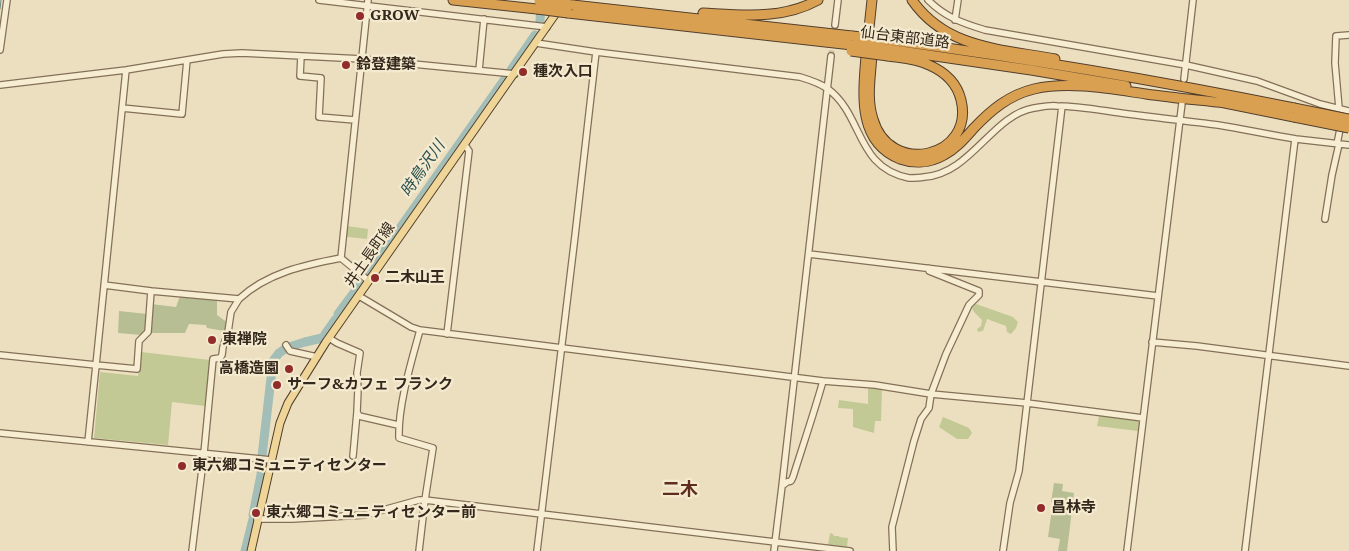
<!DOCTYPE html>
<meta charset="utf-8">
<style>
body{margin:0}
canvas{display:block;background:#ecdfbf}
</style>
<canvas width="1349" height="551"></canvas>
<script>
const ctx = document.querySelector('canvas').getContext('2d');
ctx.lineJoin = 'round';
function fillPath(path, color) { ctx.fillStyle = color; ctx.fill(path, 'evenodd'); }
function trace(path, color, width, dash) { ctx.strokeStyle = color; ctx.lineWidth = width; ctx.lineCap = dash ? 'butt' : 'round'; ctx.setLineDash(dash || []); ctx.stroke(path); }
function write(font, color, halo, rows, align = 'center') {
  ctx.font = font + ' "Noto Serif","Noto Sans JP",serif'; ctx.lineWidth = 4.5; ctx.setLineDash([]); ctx.textBaseline = 'middle'; ctx.strokeStyle = halo; ctx.fillStyle = color; for (const [text, x, y, turn = 0] of rows) {
    ctx.save(); ctx.translate(x, y); ctx.rotate((+turn || 0) * Math.PI / 180); ctx.textAlign = isNaN(turn) ? turn : align; if (halo) ctx.strokeText(text, 0, 0); ctx.fillText(text, 0, 0); ctx.restore();
  }
}
const green = new Path2D(`
 M347 226 368 229 367 239 348 237 346 235Z
 M976 304 1013 317 1018 322 1016 328 1011 334 1007 332 1006 326 987 319 983 331 978 332 977 329 981 326 982 320 974 312 972 308 973 305Z
 M141 352 210 360 205 406 172 402 168 445 94 438 100 372 138 376Z
 M868 387 882 388 881 421H875L874 433 853 427V409L838 408 839 400 868 404Z
 M1099 416 1138 420 1139 422 1138 431 1097 426Z
 M943 417 969 428 972 433 968 439H957L939 427Z
 M830 533 833 534 834 536H839V537L848 538 847 547 828 545Z`);
const cemetery = new Path2D(`
 M180 296 217 299V315L228 323 224 331 207 328 206 325 189 324 185 333H150L151 304 176 307Z
 M119 311 147 314 146 330 141 335 118 333Z
 M1054 483 1063 484 1062 491 1074 493 1067 551H1058L1060 539 1048 537 1053 502H1051Z`);
const stream = new Path2D(`
 M0 9 1 0`);
const river = new Path2D(`
 M540 21 541 3
 M511 70 535 35
 M367 275 504 80
 M338 314 362 282
 M325 334 335 320
 M289 347 305 342 322 338
 M253 515 261 475 262 456 273 361 279 353 285 349
 M245 551 253 519`);
const minorTunnel = new Path2D(`
 M831 56 835 25`);
const minor = new Path2D(`
 M319 0 547 27
 M368 0 341 258 369 281
 M928 0C945 17 962 23 985 30L1186 65 1257 81 1320 104 1349 111
 M955 20 958 0
 M835 25 838 0
 M536 43 596 52 800 77C810 80 820 83 828 89 864 116 855 167 909 178 914 178 919 178 924 177 971 174 992 115 1034 108 1041 107 1049 105 1057 106 1080 106 1104 111 1128 114 1158 118 1188 121 1218 125 1244 129 1270 135 1296 139 1314 141 1331 143 1349 145
 M0 50 7 0
 M301 56 300 76 321 78 319 117 355 120
 M479 70 484 19
 M1184 79 1193 0
 M0 85 126 70 223 54 242 53 362 59 515 74
 M122 108 182 114 187 60
 M1339 108 1335 63 1336 36 1349 35
 M1337 144 1341 124
 M1325 219 1332 175 1339 144
 M809 254 1158 296
 M104 285 151 291 148 332 139 341 137 369 96 365 126 70
 M151 291 239 299 231 312 228 332 223 347 222 355 220 358 213 359 204 453 192 551
 M359 296 411 327 420 330 823 381 875 385 931 394 1027 403 1143 418
 M239 299C267 273 304 265 341 258
 M447 334 469 151 465 145
 M329 338 337 343 360 353 357 373 358 389 357 412 359 416 398 425
 M1152 342 1197 346 1349 366
 M286 345 290 351 317 357
 M0 355 96 365 88 442
 M0 433 271 460
 M353 456 357 412
 M782 486 831 56
 M257 519H292L365 515 419 500H425L850 551
 M419 551 425 500 433 448 399 438C398 405 411 363 420 330
 M537 551 575 236 596 52
 M774 551 782 486 787 482 791 481 793 477C803 445 814 413 823 381
 M893 551 892 527 914 441 921 419 929 408 931 394 946 354 969 305 979 295V291L929 271 928 268
 M1003 551 1010 503 1019 471 1062 106
 M1127 551 1182 103
 M1245 551 1295 139`);
const major = new Path2D(`
 M251 551 280 423 288 403 326 342 559 9`);
const highway = new Path2D(`
 M453 0 537 9
 M872 0C870 19 868 38 866 56 863 94 857 142 900 159 914 164 930 163 944 155 956 149 965 138 974 128 991 110 1009 95 1034 89 1069 81 1111 89 1146 94 1173 98 1199 100 1225 103
 M912 0C946 49 1002 49 1055 59
 M573 5 852 36
 M568 13 852 45
 M703 13C742 15 782 20 818 0
 M889 40C1025 58 1160 81 1294 108
 M887 49 1031 70 1126 86
 M872 54C871 75 866 98 873 119 890 178 975 157 961 100 957 83 945 72 929 65 917 59 901 58 888 56
 M1220 102 1294 117`);
const highwayBridge = new Path2D(`
 M539 1 573 5
 M537 9 568 13
 M852 36 889 40
 M852 45 887 49
 M851 51 888 56
 M1294 108 1349 119
 M1294 117 1349 128`);
const markers = [
 [360,16,5,"#912c2a"],
 [346,65,5,"#912c2a"],
 [523,72,5,"#912c2a"],
 [375,278,5,"#912c2a"],
 [212,340,5,"#912c2a"],
 [289,369,5,"#912c2a"],
 [277,385,5,"#912c2a"],
 [182,466,5,"#912c2a"],
 [1041,508,5,"#912c2a"],
 [256,513,5,"#912c2a"]
];
const poiNames = [
 ["GROW",370,16],
 ["鈴登建築",356,65],
 ["種次入口",533,72],
 ["二木山王",385,278],
 ["東禅院",222,340],
 ["高橋造園",279,369,"right"],
 ["サーフ&カフェ フランク",287,385],
 ["東六郷コミュニティセンター",192,466],
 ["昌林寺",1051,508],
 ["東六郷コミュニティセンター前",266,513]
];
const streetNames = [
 ["仙台東部道路",905,38,7],
 ["井土長町線",370,255,-55]
];
const waterNames = [
 ["時鳥沢川",423,169,-55]
];
const quarterNames = [
 ["二木",680,490]
];
fillPath(green, '#c2c994');
fillPath(cemetery, '#b8be93');
trace(stream, '#6a8b84', 1);
trace(river, '#a2beb6', 9);
trace(minorTunnel, '#c7ba9e', 5.5, [5.5, 3]);
trace(minor, '#847058', 8);
trace(major, '#523f2d', 9);
trace(highway, '#523f2d', 11);
trace(minor, '#f7edd2', 5.5);
trace(major, '#efd597', 7);
trace(highway, '#daa051', 9);
trace(highwayBridge, '#523f2d', 11, []);
trace(highwayBridge, '#daa051', 9);
for (const [x, y, r, color] of markers) { const dot = new Path2D(); dot.arc(x, y, r, 0, 2 * Math.PI); ctx.fillStyle = color; ctx.fill(dot); trace(dot, '#f4eacf', 2); }
write('bold 15px', '#34281c', '#f4eacf', poiNames, 'left');
write('15px', '#34281c', '#f4eacf', streetNames);
write('italic 16px', '#2c5352', '#f4eacf', waterNames);
write('bold 18px', '#5f2c1d', '#f4eacf', quarterNames);
</script>
